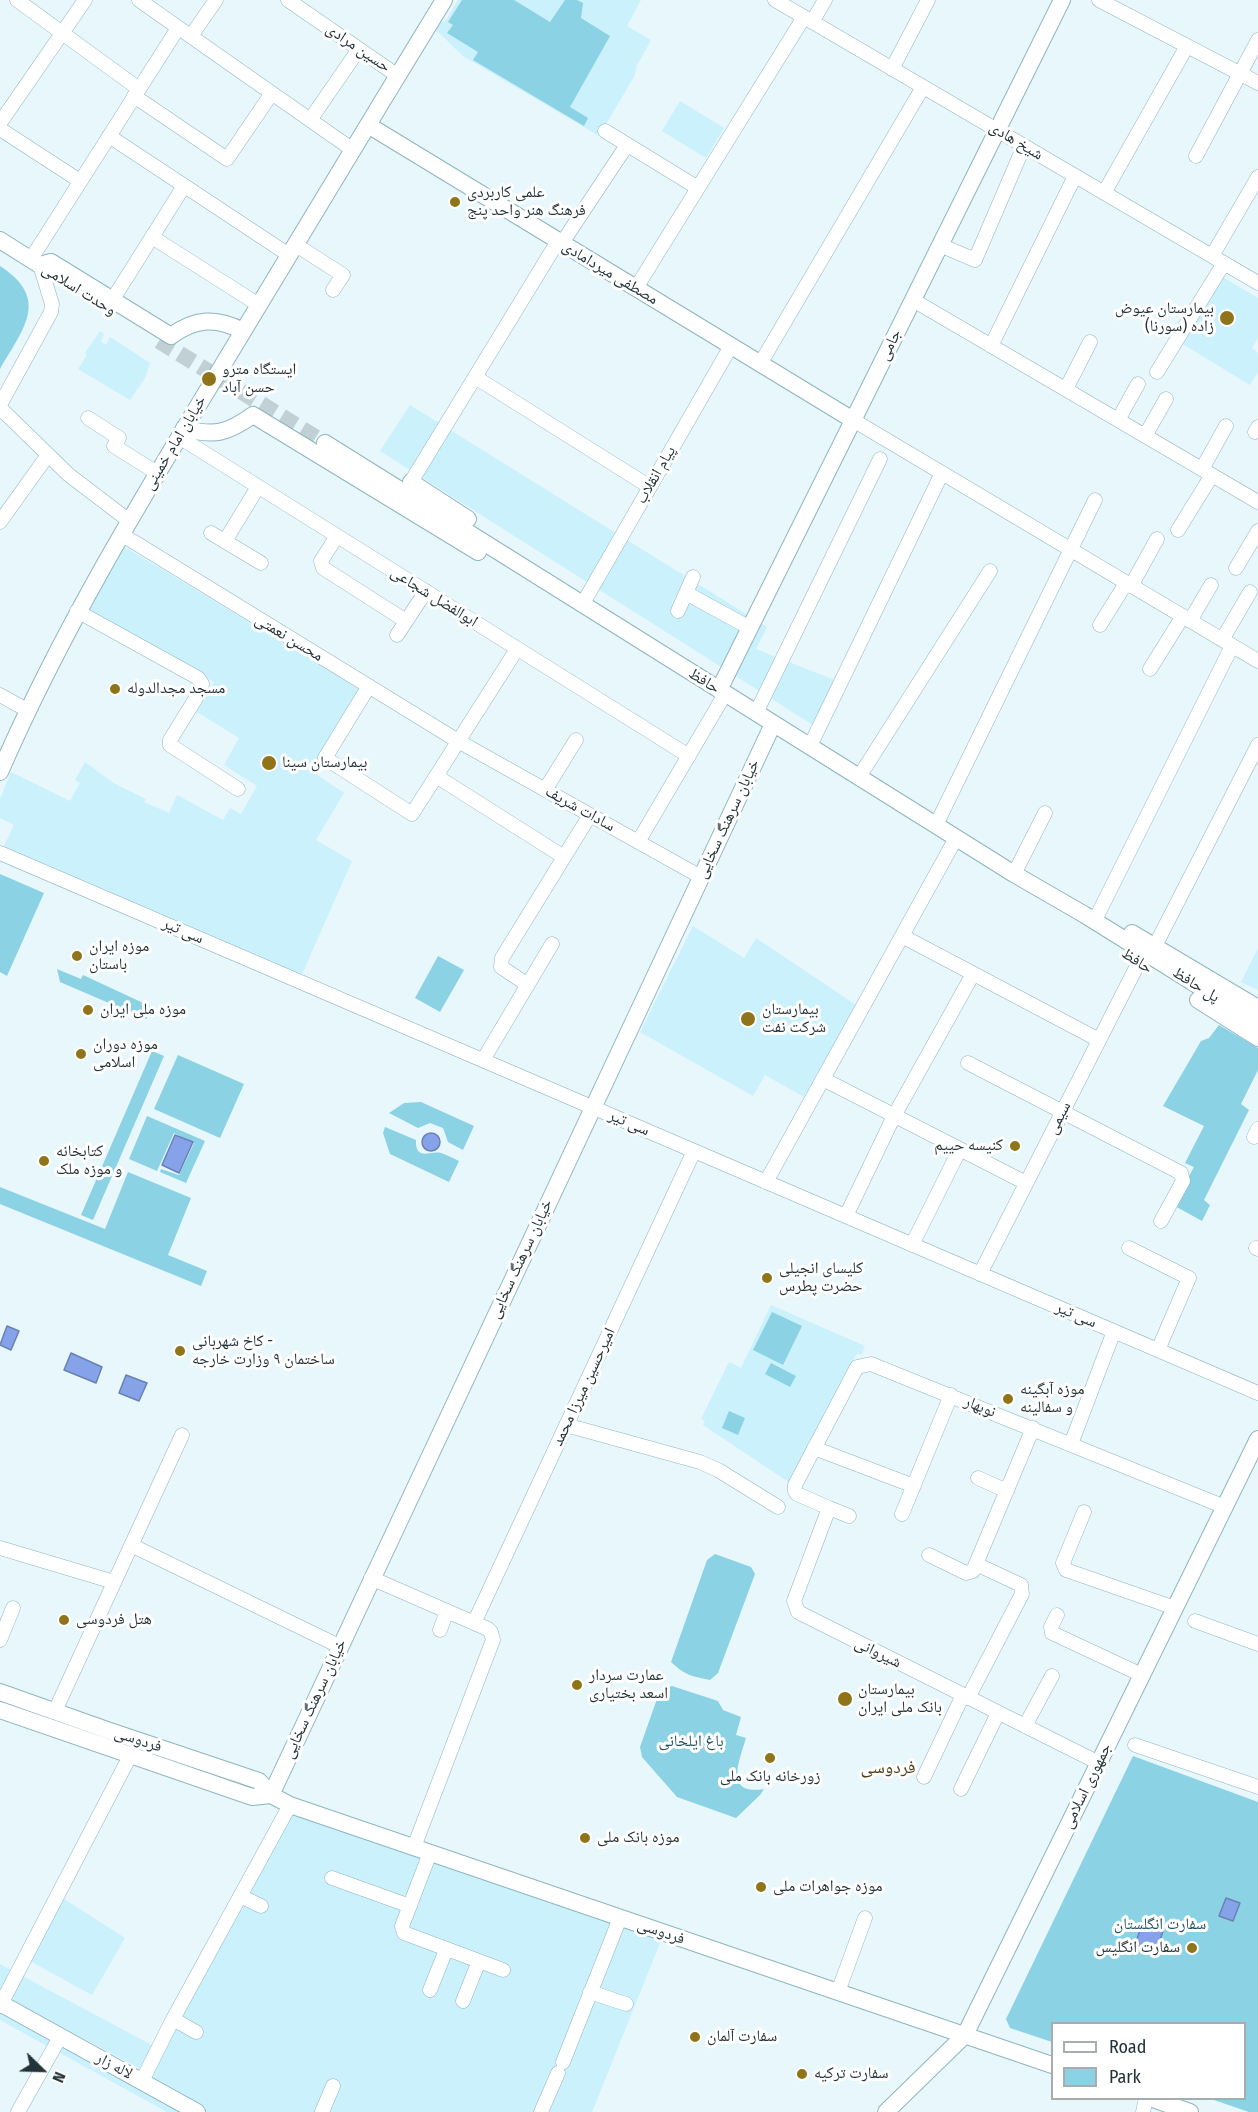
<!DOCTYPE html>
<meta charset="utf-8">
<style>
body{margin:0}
#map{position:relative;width:1258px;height:2112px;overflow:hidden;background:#e7f7fb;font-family:"Fira Sans Condensed",sans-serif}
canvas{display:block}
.legend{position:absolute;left:1051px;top:2022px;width:195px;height:78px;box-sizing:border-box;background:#fff;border:2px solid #a7adaf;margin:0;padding:8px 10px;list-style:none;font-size:18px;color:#243338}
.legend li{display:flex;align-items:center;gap:12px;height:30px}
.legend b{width:30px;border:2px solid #a7adaf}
.north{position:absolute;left:12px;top:2040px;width:60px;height:60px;-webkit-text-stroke:4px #fff;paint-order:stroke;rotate:113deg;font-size:16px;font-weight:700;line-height:24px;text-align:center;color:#243338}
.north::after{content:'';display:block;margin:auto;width:21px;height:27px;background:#243338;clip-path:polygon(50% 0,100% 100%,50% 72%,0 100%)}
</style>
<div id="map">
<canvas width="1258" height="2112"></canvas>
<ul class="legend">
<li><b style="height:8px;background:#fff"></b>Road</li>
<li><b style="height:16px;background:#8bd2e5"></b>Park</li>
</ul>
<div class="north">N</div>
</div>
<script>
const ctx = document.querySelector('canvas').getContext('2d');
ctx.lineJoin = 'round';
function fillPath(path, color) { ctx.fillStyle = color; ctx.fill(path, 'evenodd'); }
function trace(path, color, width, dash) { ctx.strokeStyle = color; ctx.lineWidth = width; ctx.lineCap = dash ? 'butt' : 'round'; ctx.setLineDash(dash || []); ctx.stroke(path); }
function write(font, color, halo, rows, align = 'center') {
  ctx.font = font + ' "Fira Sans Condensed","Noto Naskh Arabic",sans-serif'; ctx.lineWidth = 6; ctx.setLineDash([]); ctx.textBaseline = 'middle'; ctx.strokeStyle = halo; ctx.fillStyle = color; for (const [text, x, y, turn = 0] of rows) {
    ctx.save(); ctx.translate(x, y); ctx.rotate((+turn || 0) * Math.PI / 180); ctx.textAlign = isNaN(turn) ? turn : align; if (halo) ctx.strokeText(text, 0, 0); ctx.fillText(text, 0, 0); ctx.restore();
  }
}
const built = new Path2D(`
 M458 0H641L627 26 651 40 636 67 635 75 599 136 463 56 435 29 441 20 445 22Z
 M680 101 724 128 706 158 662 131Z
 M1221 276 1258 298V338L1252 348 1258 353V372L1250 385 1181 343Z
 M100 331 104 334 101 342 106 345 110 337 150 363 145 378 130 400 78 369 87 355 85 353Z
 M410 405 767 627 756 649 837 681 813 725 380 451Z
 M120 544 361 690 310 770 344 793 316 840 352 861 299 981 3 848 14 825 0 818V799L11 772 70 801 80 783 75 780 85 762 115 784 146 799 144 802 169 813 177 795 223 820 230 808 241 814 257 786 224 765 239 738 197 712 214 682 85 608Z
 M693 926 744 958 756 938 856 1005 804 1097 765 1075 753 1096 640 1032Z
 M1258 948V990L1241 982Z
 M771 1305 865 1346 861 1355 857 1353 790 1483 703 1425 705 1421 701 1419 729 1362 741 1368Z
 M290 1805 664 1933 592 2112H200L142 2081 146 2072 0 1994V1964L159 2049Z
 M61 1897 125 1938 92 1995 28 1960Z
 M0 2009 189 2112H167L0 2020Z`);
const green = new Path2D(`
 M462 0H514L550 22 565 0H577L583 3 581 18 610 36 570 107 588 118 584 126 473 60 478 52 447 33 453 25 448 22Z
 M0 266C51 299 23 329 0 369Z
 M0 874 44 893 7 976 0 972Z
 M438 956 464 970 440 1012 415 998Z
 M57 969 81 979 83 975 154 1008 146 1019 60 982Z
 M1219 1025 1258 1048V1070L1241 1104 1249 1110 1204 1200 1210 1205 1202 1221 1173 1205 1194 1167 1185 1163 1204 1126 1163 1106 1201 1041 1209 1038Z
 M152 1051 164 1056 93 1220 81 1215Z
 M178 1055 244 1084 220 1138 154 1109Z
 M421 1102 474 1126 463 1150 448 1142 443 1128 430 1123 418 1128 389 1113 404 1103Z
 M147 1116 205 1141 186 1183 160 1172 161 1169 179 1175 194 1143 174 1133 157 1171 129 1159Z
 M385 1127 416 1140C415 1162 431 1150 441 1153 447 1155 453 1158 459 1161L449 1182 390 1154 383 1133Z
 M128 1172 191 1198 168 1255 207 1271 201 1286 0 1204V1187L105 1229Z
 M772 1312 802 1326 783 1365 753 1350Z
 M771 1363 796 1376 790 1387 765 1374Z
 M729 1411 745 1418 738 1435 722 1428Z
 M715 1554 751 1567 755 1574 718 1673 710 1680C693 1677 683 1674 671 1662L707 1560Z
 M672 1686 718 1701 723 1710 741 1717 736 1735 746 1738C740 1759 723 1796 764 1789L760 1795 736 1818 677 1797 642 1757 640 1747 658 1696 664 1689Z
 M1133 1756 1258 1802V2112H1249L1211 2099 1244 2098V2024H1052V2042L1010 2028 1006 2019Z`);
const water = new Path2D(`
 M422 1142a9 9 0 1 1 18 0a9 9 0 1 1-18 0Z
 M175 1135 193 1142 179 1173 162 1165Z
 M7 1326 19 1331 11 1350 0 1345Z
 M71 1353 102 1367 96 1383 64 1370Z
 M126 1375 147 1383 139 1401 119 1393Z
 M1226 1898 1240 1903 1233 1921 1219 1916Z
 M1142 1924 1163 1931 1156 1952 1135 1945Z`);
const majorTunnel = new Path2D(`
 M159 341 325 443`);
const minor = new Path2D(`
 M17 0 139 89
 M139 0 353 150
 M288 0 398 76
 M775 0 1258 283
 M1099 0 1258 83
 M812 22 825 0
 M193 33 216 0
 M892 69 928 0
 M134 96 227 159 272 93
 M310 120 359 49
 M0 123 85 0
 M0 129 80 181
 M605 131 698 188
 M109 136 289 255
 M1196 156 1258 40
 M1104 193 1187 46
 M152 237 259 305
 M562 243 627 145
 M296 245 343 275 333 290
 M940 245 975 260 1024 146
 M1212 256 1258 177
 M31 259 178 28
 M636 288 804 17
 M113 299 184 186
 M913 300 1258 502
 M991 346 1075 176
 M760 364 923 87
 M1157 372 1224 263
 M475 377 650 487
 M1066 389 1090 342
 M0 405 51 312 52 304 40 265
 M0 408 69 475 128 520
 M88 418 119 438 114 446 157 473
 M853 420 1258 661
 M1118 420 1138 384
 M1255 432 1258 427
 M1145 436 1166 399
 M179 437 689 756
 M1202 469 1226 426
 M411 482 558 241
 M0 522 48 455
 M1178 530 1212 475
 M211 533 261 563
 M121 534 458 741 701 877
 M337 536 321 561 323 568 406 621
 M225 541 258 487
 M1236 568 1258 531
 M1131 586 1157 539
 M686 593 750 628
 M582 605 731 346
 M77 611 198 678 202 684 201 690 170 740V745L238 789
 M678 611 693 577
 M1190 621 1211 585
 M1100 625 1126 583
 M397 635 426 591
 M1222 640 1250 592
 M1150 669 1183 616
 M369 686 325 758 412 814 517 649
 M0 695 27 710
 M756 713 880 459
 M810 746 942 473
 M436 776 564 857
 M859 777 990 571
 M545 790 576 740
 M936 825 1095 500
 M638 842 725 694
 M0 853 1258 1393
 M1014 874 1045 813
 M1098 914 1232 646
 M902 936 1099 1040
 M1155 946 1258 745
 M528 985 501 967 502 958 590 815
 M483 1060 552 944
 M968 1063 1181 1173 1183 1181 1161 1221
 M823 1079 1026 1183
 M1254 1137 1258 1129
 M766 1182 956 838
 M846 1216 894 1116 973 974
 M912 1245 960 1149
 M1129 1248 1189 1278 1158 1350
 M1256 1248 1258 1249
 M980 1274 1139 962
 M566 1425 700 1462 718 1470 778 1507
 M1071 1444 1114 1331
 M814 1448 914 1486
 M978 1478 1007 1491
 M829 1508 849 1516
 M1084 1512 1063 1563 1066 1570 1175 1608
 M902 1514 951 1395
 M131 1545 339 1646
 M0 1548 114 1582
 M929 1555 966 1573 973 1571 1033 1428
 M371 1578 488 1629 491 1632 493 1640 414 1847
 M1057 1615 1051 1627 1052 1633 1142 1675
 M1195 1621 1258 1644
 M474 1623 694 1151
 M440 1630 447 1611
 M0 1640 13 1608
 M968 1698 1022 1594 1021 1585 976 1564
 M55 1711 182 1435
 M1025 1726 1052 1676
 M1135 1745 1258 1787
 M1099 1763 798 1612 794 1601 829 1508 797 1494 795 1491V1485L857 1367 871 1364 1225 1507
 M924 1777 963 1695
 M961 1789 998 1713
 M430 1853 402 1926 404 1933 503 1970
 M332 1878 410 1906
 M240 1896 261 1906
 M430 1990 446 1950
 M590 1992 626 2004
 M838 1992 865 1918
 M463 2001 479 1961
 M0 2006 130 1756
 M173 2019 196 2032
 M563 2062 620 1918
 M142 2081 173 2019 290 1805
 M18 2112 60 2037
 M322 2112 333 2086
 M541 2112 558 2073
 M1143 2112 1146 2098`);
const major = new Path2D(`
 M368 125 853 420
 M0 240 49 271
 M40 265 51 262 171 336C195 318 217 317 243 331
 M184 428C214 437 228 433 253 415L478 552
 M325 443 1014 874 1085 915 1258 1023
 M411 482 468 519
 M719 690 1062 0
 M0 772C63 627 145 493 227 358 299 239 371 119 444 0
 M1132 933 1258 1008
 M1198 1000 1258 1038
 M0 1692 107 1730 259 1781 271 1795 290 1805 1052 2065
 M0 1710 252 1797 271 1795
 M271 1795 773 724
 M0 2003 197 2112
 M1150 2098 1190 2112
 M886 2112 965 2035 1258 1439`);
const markers = [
 [455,202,6,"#8f7419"],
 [1227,318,8,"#8f7419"],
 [209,379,8,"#8f7419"],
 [115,689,6,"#8f7419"],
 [269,763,8,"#8f7419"],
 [77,956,6,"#8f7419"],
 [88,1010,6,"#8f7419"],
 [748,1019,8,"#8f7419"],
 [81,1054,6,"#8f7419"],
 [1015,1146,6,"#8f7419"],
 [44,1161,6,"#8f7419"],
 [767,1278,6,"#8f7419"],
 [180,1351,6,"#8f7419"],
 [1008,1399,6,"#8f7419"],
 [64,1620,6,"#8f7419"],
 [577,1685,6,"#8f7419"],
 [845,1699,8,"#8f7419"],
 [770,1758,6,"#8f7419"],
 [585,1838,6,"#8f7419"],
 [761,1887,6,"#8f7419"],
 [1192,1948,6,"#8f7419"],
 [695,2037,6,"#8f7419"],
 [802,2074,6,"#8f7419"]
];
const streetNames = [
 ["حسین مرادی",358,48,34],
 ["شیخ هادی",1016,141,31],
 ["مصطفی میردامادی",610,273,31],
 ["وحدت اسلامی",79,290,32],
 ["جامی",890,345,-64],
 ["خیابان امام خمینی",175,443,-59],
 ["پیام انقلاب",656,475,-60],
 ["ابوالفضل شجاعی",434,597,32],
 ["محسن نعمتی",289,638,31],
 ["حافظ",704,681,32],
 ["سادات شریف",580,809,29],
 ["خیابان سرهنگ سخایی",728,819,-65],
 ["سی تیر",183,931,23],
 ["حافظ",1137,961,33],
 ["پل حافظ",1196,985,32],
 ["سیمی",1059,1118,-63],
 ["سی تیر",629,1123,23],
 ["خیابان سرهنگ سخایی",521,1259,-65],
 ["سی تیر",1076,1315,23],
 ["امیرحسین میرزا محمد",584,1387,-65],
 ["نوبهار",980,1407,22],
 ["شیروانی",878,1653,26],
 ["خیابان سرهنگ سخایی",315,1699,-65],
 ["فردوسی",138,1740,18],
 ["جمهوری اسلامی",1087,1786,-64],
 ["فردوسی",661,1932,19],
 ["لاله زار",114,2066,28]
];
const poiNames = [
 ["علمی کاربردی",467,193],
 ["فرهنگ هنر واحد پنج",467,211],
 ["بیمارستان عیوض",1214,309,"right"],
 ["زاده (سورنا)",1214,327,"right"],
 ["ایستگاه مترو",222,370],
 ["حسن آباد",222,388],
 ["مسجد مجدالدوله",127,689],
 ["بیمارستان سینا",282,763],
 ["موزه ایران",89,947],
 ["باستان",89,965],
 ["موزه ملی ایران",100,1010],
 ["بیمارستان",762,1010],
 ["شرکت نفت",762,1028],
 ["موزه دوران",93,1045],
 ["اسلامی",93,1063],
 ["کنیسه حییم",1003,1146,"right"],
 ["کتابخانه",56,1152],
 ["و موزه ملک",56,1170],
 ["کلیسای انجیلی",779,1269],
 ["حضرت پطرس",779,1287],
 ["کاخ شهربانی -",192,1342],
 ["ساختمان ۹ وزارت خارجه",192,1360],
 ["موزه آبگینه",1020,1390],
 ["و سفالینه",1020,1408],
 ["هتل فردوسی",76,1620],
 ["عمارت سردار",589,1676],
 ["اسعد بختیاری",589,1694],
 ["بیمارستان",858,1690],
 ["بانک ملی ایران",858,1708],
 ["زورخانه بانک ملی",770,1777,"center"],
 ["موزه بانک ملی",597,1838],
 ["موزه جواهرات ملی",773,1887],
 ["سفارت انگلیس",1180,1948,"right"],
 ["سفارت آلمان",707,2037],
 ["سفارت ترکیه",814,2074]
];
const parkNames = [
 ["باغ ایلخانی",691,1742],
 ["سفارت انگلستان",1160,1925]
];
const neighbourhoodNames = [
 ["فردوسی",888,1768]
];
fillPath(built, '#caf1fc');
fillPath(green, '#8bd2e5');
fillPath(water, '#86a3ea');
trace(water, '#6981b5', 1.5);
trace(majorTunnel, '#c0d0d4', 16, [16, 8]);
trace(minor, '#8eb5c0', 15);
trace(major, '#8eb5c0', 18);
trace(minor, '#fff', 14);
trace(major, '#fff', 16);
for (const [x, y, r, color] of markers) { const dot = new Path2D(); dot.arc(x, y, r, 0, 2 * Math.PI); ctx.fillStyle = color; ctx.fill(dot); trace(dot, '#fff', 2); }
write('16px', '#243338', '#fff', streetNames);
write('16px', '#243338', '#fff', poiNames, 'left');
write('16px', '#23535f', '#fff', parkNames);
write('18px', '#4a3d14', '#fff', neighbourhoodNames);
</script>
